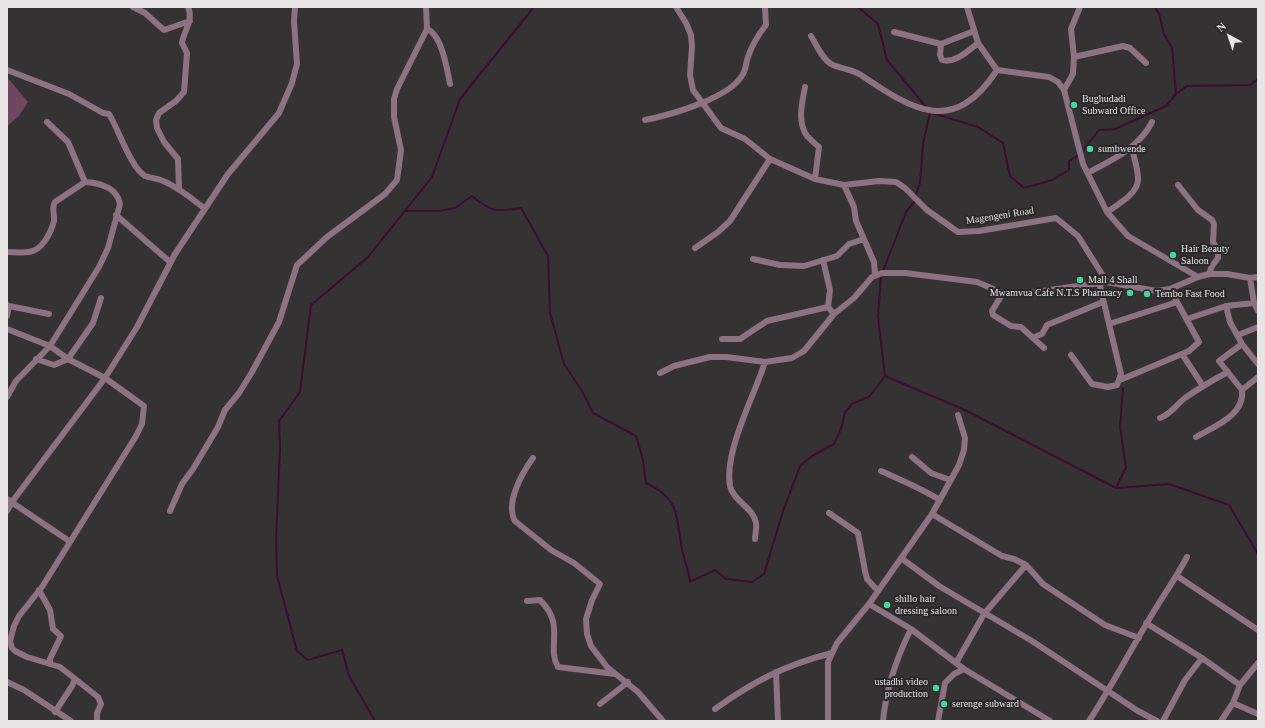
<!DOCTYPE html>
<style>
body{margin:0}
#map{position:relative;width:1265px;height:728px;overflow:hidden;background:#343233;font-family:Georgia,serif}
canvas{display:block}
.frame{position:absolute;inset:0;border:8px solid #e7e5e6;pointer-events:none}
.north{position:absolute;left:1209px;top:16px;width:40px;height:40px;-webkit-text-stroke:3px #2a2829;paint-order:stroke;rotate:320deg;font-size:11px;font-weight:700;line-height:16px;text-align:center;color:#e7e5e6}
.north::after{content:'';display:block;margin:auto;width:14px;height:18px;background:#e7e5e6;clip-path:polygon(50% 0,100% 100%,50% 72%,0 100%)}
</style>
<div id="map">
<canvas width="1265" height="728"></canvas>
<div class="frame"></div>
<div class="north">N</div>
</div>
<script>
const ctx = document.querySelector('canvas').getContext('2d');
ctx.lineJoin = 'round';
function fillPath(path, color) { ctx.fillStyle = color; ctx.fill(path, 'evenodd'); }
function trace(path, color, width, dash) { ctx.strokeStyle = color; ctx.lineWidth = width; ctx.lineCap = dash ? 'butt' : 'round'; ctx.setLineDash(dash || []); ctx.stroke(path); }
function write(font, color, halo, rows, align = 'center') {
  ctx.font = font + ' Georgia,serif'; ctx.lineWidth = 4; ctx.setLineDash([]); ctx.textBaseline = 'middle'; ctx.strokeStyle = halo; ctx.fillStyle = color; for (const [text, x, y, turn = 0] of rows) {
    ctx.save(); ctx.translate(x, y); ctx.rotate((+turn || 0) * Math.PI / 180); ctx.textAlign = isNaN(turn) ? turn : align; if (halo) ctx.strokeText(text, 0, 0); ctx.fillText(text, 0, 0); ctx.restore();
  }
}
const green = new Path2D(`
 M7 77 28 102 19 116 7 126Z`);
const stream = new Path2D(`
 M858 7 878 24 887 60 926 107
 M1155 7 1159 14 1164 34 1172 48 1176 94
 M932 113 978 127 1003 143 1010 176 1024 188 1052 180 1069 170V161L1080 154 1099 130 1115 129 1166 106 1176 94 1187 86 1250 85 1258 79
 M915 197 920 183 923 144 930 113
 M405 211H439L455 208 472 196C491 212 496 212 521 208L548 256 550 313 564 364 582 391 593 413 636 436 643 460 646 483C682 500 675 516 682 549 684 560 689 571 690 582L715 570 726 579 752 582 764 574 783 511 800 466 812 456 834 444 841 429 845 412 852 404 870 396 885 376
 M883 271 906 212 915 201
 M881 275 878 317 885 376 965 410 1116 488 1169 484 1229 505 1258 554
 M1116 488 1126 467 1120 427 1123 388
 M375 721 349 676 342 650 308 660 297 651 277 576 276 539 280 448 279 421 300 392 311 305 368 257 432 177 460 99 534 7`);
const minor = new Path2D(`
 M133 7 145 13 164 30 190 21
 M676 7 686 23 691 35 692 46 690 75 693 90 721 128 745 139 770 159 815 179 844 185 879 181 896 182 905 188 927 210 958 232 979 231 1056 218 1078 236 1107 282
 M967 7 978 43 997 70 1049 77 1058 82 1064 90
 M1080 7 1071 29 1074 57 1073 74 1064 90 1083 164 1107 212 1128 236 1198 277
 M427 29C442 35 447 69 450 84
 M894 32 941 44 974 31
 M811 36C816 44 823 61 833 65 842 69 852 69 861 75 914 111 954 136 997 70
 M941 44 940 55 942 60C955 64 969 50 978 43
 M1074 57 1123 46 1130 48 1146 63
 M7 70 69 94 103 113 109 114C118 128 131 168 145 176 150 178 157 178 163 181 178 187 191 198 204 208
 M805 87C802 103 797 122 807 136 811 140 815 144 819 147L815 179
 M645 120C670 115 731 98 743 74 746 69 746 62 748 57 752 45 758 35 766 25L765 7
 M1088 173C1113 159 1138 149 1152 122
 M844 185 854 207 856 221 874 262 875 275
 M1178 185 1198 210 1212 220 1214 224 1213 242 1218 251V258L1212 266 1209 274
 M179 189 178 159 164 142 157 128 156 120 159 113 176 101 184 92 187 53 182 43C184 30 194 20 188 7
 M1107 212C1117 205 1139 193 1138 179 1138 169 1134 158 1132 148
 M116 215 170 262
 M695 248 718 232 730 221 770 159
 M7 252C14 252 23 253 29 252 43 250 51 232 54 221 55 214 51 208 55 202L85 182 68 142 47 122
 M753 259 780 265 804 266 837 256 849 244 864 239
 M823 260 830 290 828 307
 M1250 278 1254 303 1258 311
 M1003 293 992 311 993 315 1011 326 1021 327 1044 348
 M9 306 49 314
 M1226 306 1230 322 1242 344 1258 364
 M7 316 9 306 7 305
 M1187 319 1226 306 1254 303
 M1109 324 1177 302
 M7 329 50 346 68 359 105 378 144 406 142 424 136 436 42 587 19 616 14 626 10 641 12 648 15 651 27 657 60 667 98 697 101 704 97 713V721
 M1238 335 1258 327
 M1034 337 1042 334 1047 325 1103 302
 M722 339H740L767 321 828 307 834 314
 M1182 354 1203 386
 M1071 355 1092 384 1108 387 1117 385 1121 374 1099 282
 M36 359 54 365 68 359 93 323 101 298
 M660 373 674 366 710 357H726L765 362 792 358 804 351 834 314 854 298 872 277 882 273H905L977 282 1003 293H1028L1107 282 1156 291 1170 289 1198 277 1209 274H1227L1250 278 1258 277
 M1120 380 1189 351 1199 342 1170 289
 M1242 390 1219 361 1242 344
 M7 397 16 381 50 346 99 267 108 248 120 204C117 188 100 183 85 182
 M1160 418C1171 414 1176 405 1185 398 1199 388 1213 380 1228 372
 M1196 437C1215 426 1245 415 1242 390L1258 377
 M912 457 931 473 950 480
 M533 458C522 473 505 503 515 521L551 550 574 563 600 584 592 600 586 619 587 634 591 646 607 667 638 692 663 721
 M881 471C901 480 921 488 940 500
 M7 499 69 541
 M7 511 12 502 105 378 137 327 175 254 228 174 279 113 292 83 297 64 294 21 295 7
 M170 511 182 484 193 469 218 427 225 410 239 393 252 372 279 322 297 265 327 237 385 194 397 180 401 150 394 117V99L397 89 427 29 426 7
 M829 513 858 533 865 571 867 579 878 591
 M932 514 1002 556 1014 559 1026 565 1043 584 1105 625 1139 638
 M755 539C755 534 757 528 756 523 754 508 733 501 730 486 724 451 754 397 765 362
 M901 558 939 586 1032 641 1138 711 1157 721
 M1177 576 1258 630
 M39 590 50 610 53 629 61 636 50 659V664
 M527 601 540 600C566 625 546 647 558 667L615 674
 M869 604 911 629 964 669 1050 721
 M1146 623 1202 658 1240 685
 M956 663 984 614 1026 565
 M776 672 778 721
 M7 682 24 690 71 721
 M1233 703 1258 714
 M600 704 628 682
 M715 709C754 681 785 665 832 653
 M55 712 72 686 75 679
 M828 721V662L837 643 869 604 932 514 959 465 964 450 965 438 958 415
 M883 721C886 688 896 659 911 629
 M938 721 945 683 954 674 964 669
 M1089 721C1110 689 1127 656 1147 623 1160 600 1175 580 1187 557
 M1163 721 1185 680 1202 658
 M1221 721 1233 703 1240 685 1258 663`);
const markers = [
 [1074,105,4,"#47d49e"],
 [1090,149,4,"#47d49e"],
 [1173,255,4,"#47d49e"],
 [1080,280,4,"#47d49e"],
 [1130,293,4,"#47d49e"],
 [1147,294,4,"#47d49e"],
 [887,605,4,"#47d49e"],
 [936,688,4,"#47d49e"],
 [944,704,4,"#47d49e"]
];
const poiNames = [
 ["Bughudadi",1082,99],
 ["Subward Office",1082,111],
 ["sumbwende",1098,149],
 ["Hair Beauty",1181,249],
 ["Saloon",1181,261],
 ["Mall 4 Shall",1088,280],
 ["Mwamvua Cafe N.T.S Pharmacy",1122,293,"right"],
 ["Tembo Fast Food",1155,294],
 ["shillo hair",895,599],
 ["dressing saloon",895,611],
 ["ustadhi video",928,682,"right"],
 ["production",928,694,"right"],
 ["serenge subward",952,704]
];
const streetNames = [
 ["Magengeni Road",1000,216,-9]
];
fillPath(green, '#6f485f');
trace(stream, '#3f0b2e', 2);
trace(minor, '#8d7281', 6);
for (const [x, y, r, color] of markers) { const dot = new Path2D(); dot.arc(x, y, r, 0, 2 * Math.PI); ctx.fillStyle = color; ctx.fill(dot); trace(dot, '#2a2829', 1.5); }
write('10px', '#e7e5e6', '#2a2829', poiNames, 'left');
write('10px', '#e7e5e6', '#2a2829', streetNames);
</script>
